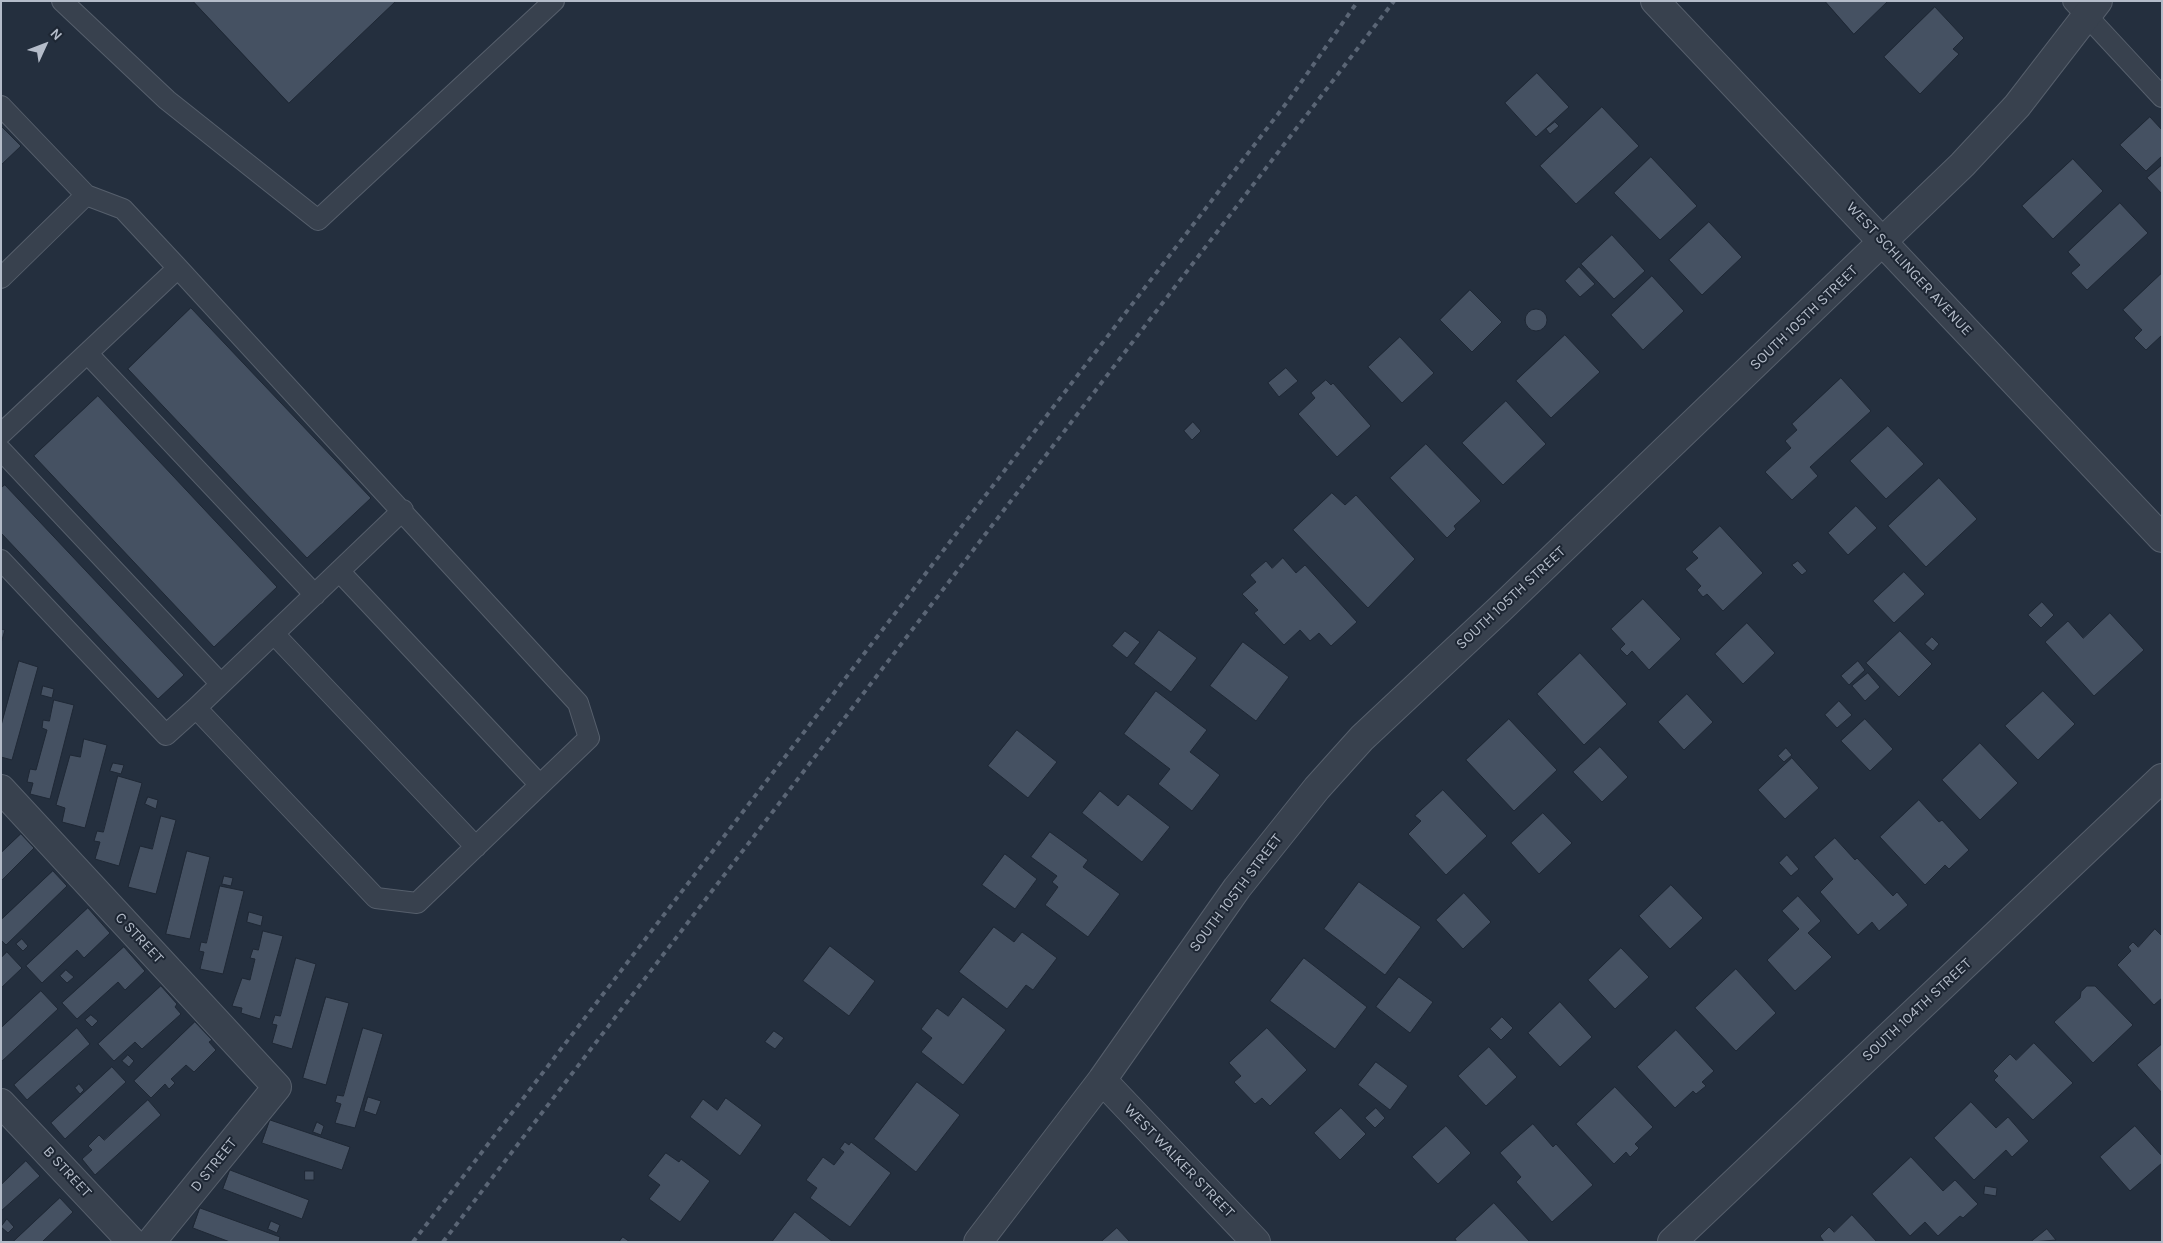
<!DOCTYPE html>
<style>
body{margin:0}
#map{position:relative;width:2163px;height:1243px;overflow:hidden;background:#242f3e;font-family:Karla,sans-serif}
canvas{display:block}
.frame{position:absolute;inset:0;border:2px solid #b4bcc9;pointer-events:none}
.north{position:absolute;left:20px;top:20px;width:50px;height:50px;-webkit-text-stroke:4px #1d2633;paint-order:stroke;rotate:47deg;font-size:14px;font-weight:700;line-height:20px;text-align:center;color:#b4bcc9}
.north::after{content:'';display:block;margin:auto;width:18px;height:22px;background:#b4bcc9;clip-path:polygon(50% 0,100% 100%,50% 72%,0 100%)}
</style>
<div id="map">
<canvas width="2163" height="1243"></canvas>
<div class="frame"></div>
<div class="north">N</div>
</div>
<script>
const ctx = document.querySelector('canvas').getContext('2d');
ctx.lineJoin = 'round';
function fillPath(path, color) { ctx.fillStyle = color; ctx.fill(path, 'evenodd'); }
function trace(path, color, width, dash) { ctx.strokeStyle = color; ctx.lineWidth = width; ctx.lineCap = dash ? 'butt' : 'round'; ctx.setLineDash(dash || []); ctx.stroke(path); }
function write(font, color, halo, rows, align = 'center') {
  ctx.font = font + ' Karla,sans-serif'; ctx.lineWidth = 4; ctx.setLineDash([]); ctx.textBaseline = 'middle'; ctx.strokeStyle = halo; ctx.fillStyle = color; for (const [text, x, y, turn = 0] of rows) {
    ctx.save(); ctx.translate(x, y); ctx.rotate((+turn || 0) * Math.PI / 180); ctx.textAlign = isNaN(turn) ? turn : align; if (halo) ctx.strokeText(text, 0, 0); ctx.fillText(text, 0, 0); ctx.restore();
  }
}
const building = new Path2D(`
 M193 1H396L289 103Z
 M1825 1H1888L1854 34Z
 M1935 7 1964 38 1953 49 1959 54 1920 94 1884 57Z
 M1537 73 1569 107 1536 137 1505 103Z
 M1602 107 1639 146 1576 204 1540 166Z
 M2150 117 2162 130V156L2146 171 2120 145Z
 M1555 122 1559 126 1550 134 1546 129Z
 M1 126 21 146 1 165Z
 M1651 157 1697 206 1660 240 1614 193Z
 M2073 159 2103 191 2053 239 2022 206Z
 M2162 165V194L2147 178Z
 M2120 203 2148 233 2087 290 2071 273 2080 265 2068 252Z
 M1709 222 1742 257 1702 295 1669 260Z
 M1612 235 1645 271 1614 299 1581 264Z
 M1579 267 1595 284 1580 297 1565 281Z
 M2162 273V335L2146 350 2134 338 2142 330 2123 310Z
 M1652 276 1684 311 1643 350 1611 315Z
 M1470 290 1502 322 1472 352 1440 320Z
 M191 308 371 498 307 558 128 369Z
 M1525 320a11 11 0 1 1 22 0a11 11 0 1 1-22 0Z
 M1565 335 1600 372 1551 418 1516 381Z
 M1400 337 1434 373 1402 403 1368 367Z
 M1286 368 1298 381 1279 397 1268 383Z
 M1841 378 1871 411 1810 467 1818 476 1792 500 1765 472 1791 448 1785 441 1797 430 1792 424Z
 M1326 380 1331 385 1333 383 1371 426 1337 457 1298 414 1315 398 1311 393Z
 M98 396 277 587 214 647 34 456Z
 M1506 401 1546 444 1503 485 1462 443Z
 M1193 422 1201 431 1192 440 1184 431Z
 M1888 426 1924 464 1886 499 1850 461Z
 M1426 444 1481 501 1454 526 1456 529 1447 538 1390 478Z
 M1939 478 1977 519 1926 567 1888 526Z
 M5 485 184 675 158 699 1 533V488Z
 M1332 493 1345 505 1356 495 1415 559 1368 608 1293 530Z
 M1856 506 1877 528 1848 555 1828 533Z
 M1720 526 1763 573 1723 611 1707 594 1703 597 1697 590 1701 586 1685 569 1698 558 1692 552Z
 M1283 558 1296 573 1305 565 1357 622 1331 646 1319 633 1310 641 1300 630 1284 645 1254 613 1258 610 1242 594 1256 582 1250 575 1266 561 1272 568Z
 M1798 561 1807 571 1802 575 1792 565Z
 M1904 572 1925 594 1894 623 1873 601Z
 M1643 599 1681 639 1649 670 1632 651 1627 656 1620 649 1625 644 1611 629Z
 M2042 602 2054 615 2041 628 2028 615Z
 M2110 613 2144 650 2094 696 2045 642 2068 621 2083 638Z
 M1747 623 1775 653 1743 684 1715 654Z
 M1 629 5 630 1 643Z
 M1159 630 1197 658 1171 692 1134 664Z
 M1125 631 1140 642 1127 658 1112 646Z
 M1900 631 1932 664 1899 697 1866 663Z
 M1932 637 1939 644 1933 651 1925 644Z
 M1243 642 1289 677 1256 721 1210 686Z
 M1580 653 1627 704 1584 745 1537 694Z
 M19 661 38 667 12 760 1 757V726Z
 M1858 661 1865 670 1849 685 1841 676Z
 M1868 673 1880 687 1865 701 1852 686Z
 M43 686 54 689 52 698 41 695Z
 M1156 691 1207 730 1190 752 1220 775 1192 811 1158 784 1170 769 1124 734Z
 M2043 691 2075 724 2038 760 2005 726Z
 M1687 694 1713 722 1684 750 1658 722Z
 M54 700 74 705 50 799 30 794 33 783 27 782 30 769 36 770 47 730 42 728 43 720 49 721Z
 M1839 701 1852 715 1837 728 1825 715Z
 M1509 719 1557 770 1514 811 1466 760Z
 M1865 719 1893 749 1870 771 1841 741Z
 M1017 730 1057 762 1028 798 988 766Z
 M84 739 107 745 85 828 62 822 65 808 56 805 70 755 80 757Z
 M1980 743 2018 783 1980 820 1942 780Z
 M1600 747 1628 777 1602 802 1573 772Z
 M1786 748 1792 755 1784 762 1778 756Z
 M1792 758 1819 788 1785 819 1758 790Z
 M113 763 124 765 121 774 110 771Z
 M118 776 142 783 119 866 95 859 100 842 94 841 97 831 103 832Z
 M1443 790 1487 836 1446 875 1408 834 1421 821 1415 816Z
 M1100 791 1118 806 1128 794 1170 827 1142 862 1082 813Z
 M148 797 158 800 156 809 145 804Z
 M1919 800 1939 822 1942 820 1969 850 1949 869 1945 865 1925 885 1880 837Z
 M1543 813 1572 843 1539 874 1511 843Z
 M161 816 176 820 156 894 128 887 140 846 152 849Z
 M1050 832 1088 860 1083 867 1120 894 1088 937 1045 905 1058 887 1052 882 1057 876 1031 857Z
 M21 834 34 848 1 881V853Z
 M1835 838 1855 860 1857 858 1893 896 1897 892 1908 905 1879 931 1872 922 1858 935 1820 892 1833 879 1814 857Z
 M187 851 210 857 190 939 166 934Z
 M1005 854 1037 879 1015 909 982 885Z
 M1787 855 1799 869 1791 876 1779 863Z
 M53 871 67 886 6 945 1 940V920Z
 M224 876 233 878 231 886 222 884Z
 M1359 882 1421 927 1385 975 1324 929Z
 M1671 885 1703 918 1670 949 1639 916Z
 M220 886 244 891 223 974 200 969 204 952 199 951 201 942 206 943Z
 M1464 893 1491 922 1463 949 1436 920Z
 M1798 896 1821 921 1808 933 1832 957 1795 991 1767 960 1799 929 1782 911Z
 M88 908 110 933 84 958 77 950 42 983 26 966Z
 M249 912 263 916 261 926 247 922Z
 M994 927 1014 942 1022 932 1057 958 1033 990 1026 985 1007 1009 959 972Z
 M2155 929 2162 936V998L2154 1005 2117 965 2131 951 2128 947 2133 942 2138 947Z
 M263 931 283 936 260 1019 241 1013 242 1008 232 1006 242 978 250 980 255 959 250 958 253 949 258 950Z
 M22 939 28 946 23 951 16 944Z
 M830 946 875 981 849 1016 803 981Z
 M124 947 145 971 125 990 118 982 77 1019 62 1003Z
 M1621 948 1649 977 1615 1009 1588 980Z
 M7 952 22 968 1 988V958Z
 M296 958 316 964 292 1049 272 1043 277 1025 272 1024 275 1015 280 1016Z
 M1304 958 1367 1007 1335 1049 1270 1001Z
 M1736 969 1776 1013 1736 1051 1695 1008Z
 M66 970 74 977 67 983 60 976Z
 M1399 977 1433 1002 1410 1033 1376 1007Z
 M161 986 177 1004 175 1007 181 1014 142 1049 135 1042 114 1061 98 1044Z
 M2087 986H2095L2133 1025 2093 1063 2054 1022 2080 998 2081 992Z
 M41 991 58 1009 1 1062V1028Z
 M326 997 349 1003 326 1085 303 1078Z
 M963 997 1006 1030 963 1085 921 1052 932 1038 921 1029 937 1008 948 1016Z
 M1560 1002 1592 1037 1560 1067 1528 1033Z
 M91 1015 98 1021 92 1027 85 1020Z
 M1502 1017 1513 1028 1501 1040 1490 1029Z
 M195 1022 212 1040 209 1042 216 1050 194 1072 186 1065 171 1079 175 1083 169 1089 165 1084 151 1098 134 1081Z
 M77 1028 90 1044 27 1100 14 1085Z
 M363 1028 383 1034 355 1128 335 1123 341 1104 335 1102 337 1095 343 1096Z
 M1267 1028 1307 1070 1270 1106 1262 1098 1255 1104 1234 1082 1241 1076 1229 1063Z
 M1676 1030 1714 1071 1702 1082 1706 1086 1696 1094 1693 1091 1675 1108 1637 1067Z
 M774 1031 784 1038 775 1049 765 1042Z
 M2034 1043 2073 1083 2033 1120 1994 1080 1998 1076 1993 1071 2010 1054 2016 1060Z
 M2162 1044V1093L2137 1065Z
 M1489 1047 1517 1077 1486 1106 1458 1076Z
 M128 1055 134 1061 129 1067 122 1061Z
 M1376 1062 1408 1086 1390 1110 1358 1085Z
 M112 1067 126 1082 65 1139 51 1123Z
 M917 1082 960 1115 916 1172 874 1139Z
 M79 1084 84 1090 80 1094 75 1088Z
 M1615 1087 1653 1127 1635 1144 1639 1148 1630 1157 1626 1152 1614 1164 1576 1124Z
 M368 1097 381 1101 376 1115 364 1111Z
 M726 1098 762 1125 740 1156 690 1117 703 1099 717 1110Z
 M148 1100 161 1115 95 1175 82 1159 92 1150 88 1146 99 1135 104 1140Z
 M1971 1102 1996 1128 2008 1117 2029 1141 2012 1157 2006 1150 1974 1180 1934 1138Z
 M1341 1108 1366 1134 1340 1160 1314 1133Z
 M1376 1108 1385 1118 1375 1128 1365 1118Z
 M270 1120 350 1147 342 1170 262 1143Z
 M317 1122 324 1126 321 1135 313 1132Z
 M1533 1124 1553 1147 1556 1144 1593 1185 1552 1222 1516 1182 1521 1177 1500 1153Z
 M1446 1126 1471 1153 1438 1184 1412 1157Z
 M2135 1126 2162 1156V1163L2130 1191 2100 1157Z
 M845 1142 849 1145 851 1142 891 1173 850 1227 810 1198 817 1188 806 1180 823 1157 834 1165 844 1152 840 1149Z
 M666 1153 679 1162 681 1159 710 1181 680 1222 649 1199 660 1185 648 1176Z
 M1911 1157 1943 1191 1955 1180 1978 1204 1963 1218 1960 1216 1938 1236 1925 1222 1910 1236 1872 1194Z
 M26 1161 40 1176 1 1211V1185Z
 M230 1170 309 1200 302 1219 223 1189Z
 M305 1171H314V1180H305Z
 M1985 1186 1997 1188 1996 1196 1984 1194Z
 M60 1198 73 1212 42 1242H13Z
 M1494 1203 1530 1242H1457L1455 1239Z
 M200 1208 280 1237 279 1242H230L193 1228Z
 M795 1212 833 1242H772Z
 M1852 1215 1877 1242H1824L1820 1236 1829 1227 1834 1232Z
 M7 1219 14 1227 8 1233 1 1227Z
 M271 1221 280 1225 277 1233 268 1229Z
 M1117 1228 1130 1242H1101Z
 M2047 1229 2056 1240 2032 1242V1241Z
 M623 1237 630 1242H619Z`);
const lane = new Path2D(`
 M62 1 167 100 318 220 554 1
 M2073 1 2162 97
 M1 106 86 195 1 278
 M88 354 315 595
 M1 434 178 268
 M1 450 221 684
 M1 560 166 735 196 708 376 898 417 903 589 738 578 703 178 268 123 209 86 195
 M339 571 540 785
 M274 634 476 847
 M196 708 403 510`);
const street = new Path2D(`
 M1655 1 2162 538
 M1 789 277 1087 151 1242
 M1102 1080 1256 1242
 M1 1103 132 1242
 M978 1242 1102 1080 1237 888 1317 788 1362 738 1500 609 1962 165 2017 106 2098 1
 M1672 1242 2162 778`);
const rail = new Path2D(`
 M413 1242 1288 101 1358 1
 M443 1242 1394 1`);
const streetNames = [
 ["WEST SCHLINGER AVENUE",1909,269,47],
 ["SOUTH 105TH STREET",1804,318,-44],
 ["SOUTH 105TH STREET",1511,598,-43],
 ["SOUTH 105TH STREET",1236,893,-53],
 ["C STREET",139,938,47],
 ["SOUTH 104TH STREET",1917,1010,-43],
 ["WEST WALKER STREET",1179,1161,46],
 ["D STREET",214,1165,-51],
 ["B STREET",67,1172,47]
];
fillPath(building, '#455162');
trace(building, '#1f2835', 1);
trace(lane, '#565f6c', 22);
trace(street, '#565f6c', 30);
trace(lane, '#38414e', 20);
trace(street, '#38414e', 28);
trace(rail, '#5a6575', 4, [5, 5]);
write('15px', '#b4bcc9', '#1d2633', streetNames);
</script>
